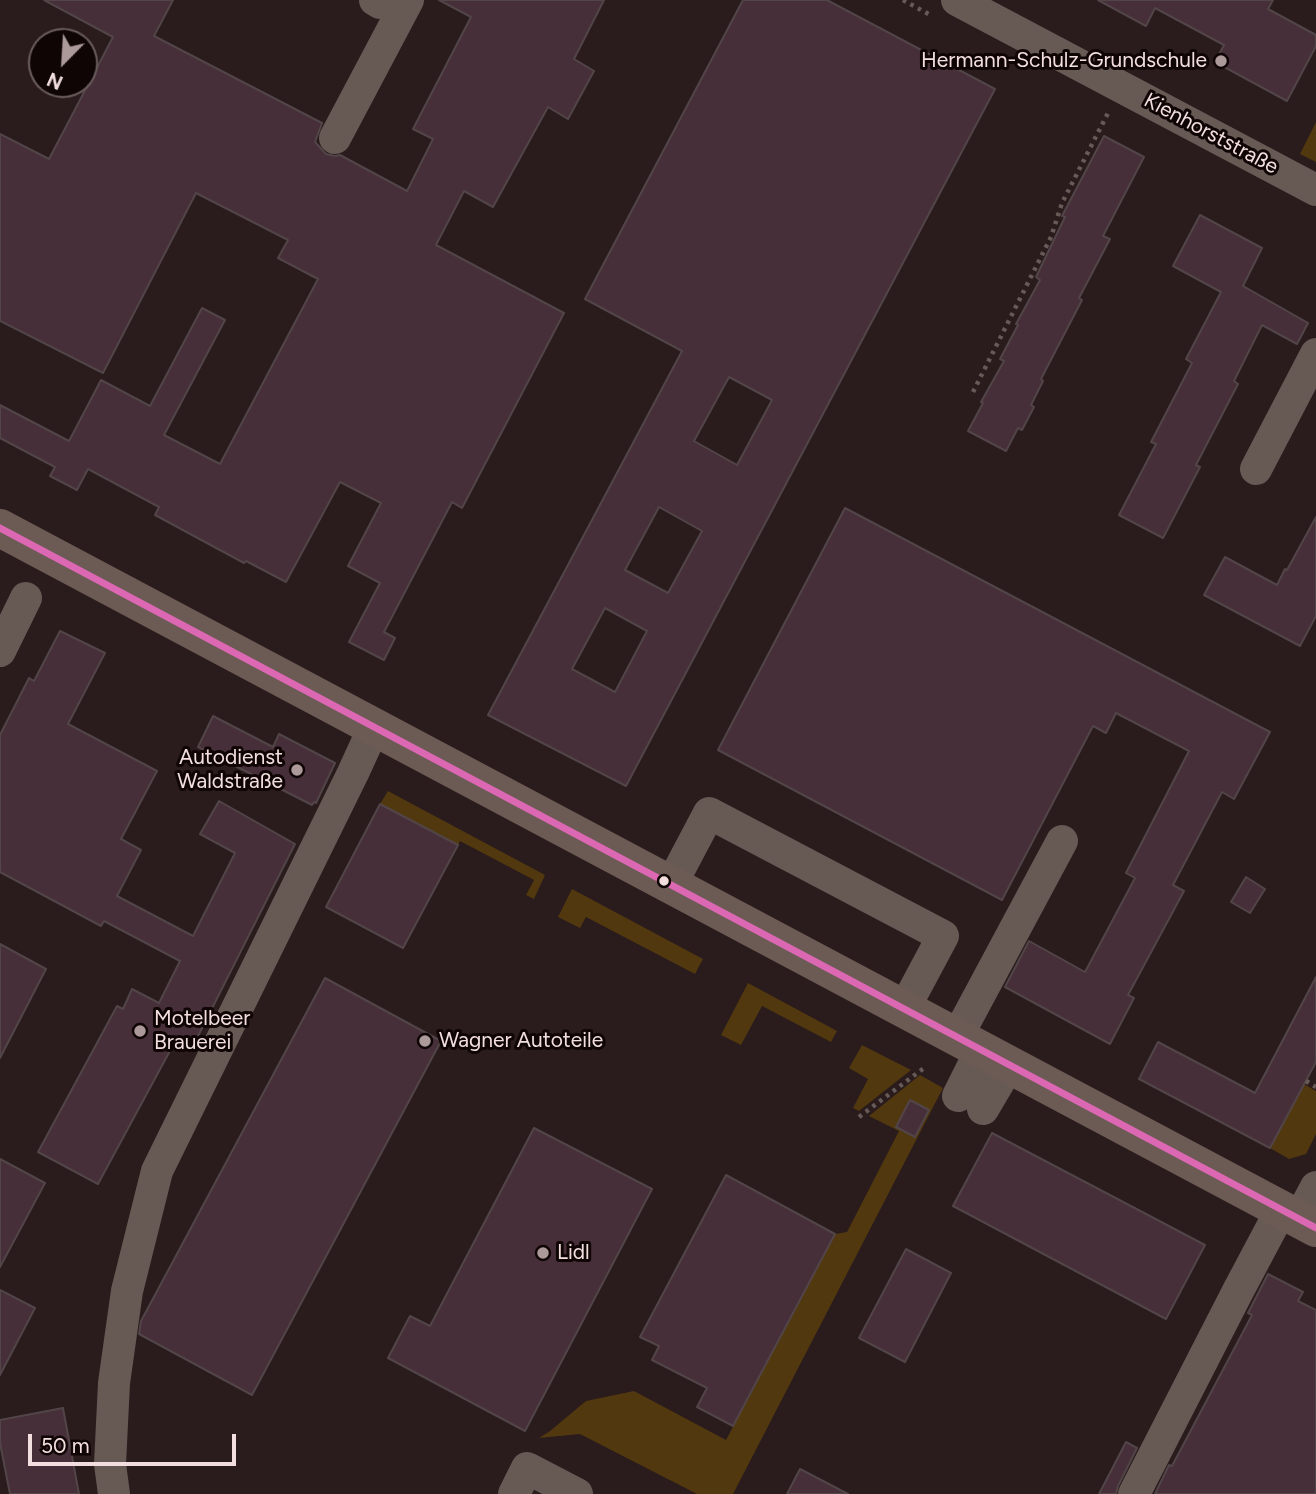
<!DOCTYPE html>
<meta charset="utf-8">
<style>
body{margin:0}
#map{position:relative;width:1316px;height:1494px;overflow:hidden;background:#2a1b1c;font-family:Figtree,sans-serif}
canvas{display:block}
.north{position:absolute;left:28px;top:28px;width:70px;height:70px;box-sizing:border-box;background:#100505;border:2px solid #6a5c5c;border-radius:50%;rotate:204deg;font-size:19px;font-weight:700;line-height:28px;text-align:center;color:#f2dede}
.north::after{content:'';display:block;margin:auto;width:24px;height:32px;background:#ac9a9a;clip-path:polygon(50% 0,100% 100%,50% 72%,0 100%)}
.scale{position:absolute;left:28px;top:1434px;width:208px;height:32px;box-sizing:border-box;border:4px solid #f2dede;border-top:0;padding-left:9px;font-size:21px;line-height:24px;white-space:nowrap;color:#f2dede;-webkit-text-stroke:5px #100505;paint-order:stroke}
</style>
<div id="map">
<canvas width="1316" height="1494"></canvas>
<div class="north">N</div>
<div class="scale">50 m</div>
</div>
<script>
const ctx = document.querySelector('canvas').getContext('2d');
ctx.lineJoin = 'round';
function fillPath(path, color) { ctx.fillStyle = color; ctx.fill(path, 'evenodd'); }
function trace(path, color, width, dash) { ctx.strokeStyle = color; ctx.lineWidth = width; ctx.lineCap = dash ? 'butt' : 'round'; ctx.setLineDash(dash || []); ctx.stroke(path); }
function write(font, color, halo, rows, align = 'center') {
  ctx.font = font + ' Figtree,sans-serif'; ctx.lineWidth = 6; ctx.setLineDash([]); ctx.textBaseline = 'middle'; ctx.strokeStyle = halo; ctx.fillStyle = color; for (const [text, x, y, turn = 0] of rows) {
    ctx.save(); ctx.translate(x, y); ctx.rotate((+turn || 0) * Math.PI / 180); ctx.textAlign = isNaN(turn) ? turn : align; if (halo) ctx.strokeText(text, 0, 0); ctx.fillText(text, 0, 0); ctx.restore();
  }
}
const green = new Path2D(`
 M1316 122V162L1300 154Z
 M388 791 545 875 534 899 526 895 534 880 460 841 458 845 380 804Z
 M572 889 703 959 695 974 586 917 580 928 558 917Z
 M748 983 837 1031 831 1042 762 1006 741 1045 721 1035Z
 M862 1045 911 1070 859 1111 853 1108 868 1079 849 1068Z
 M920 1075 943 1088 733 1494H697L580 1434 539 1438 550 1431 586 1401 634 1391 726 1440 835 1234 847 1232 899 1131 869 1116Z
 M1304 1084 1316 1091V1134L1306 1154 1289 1159 1270 1148Z`);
const building = new Path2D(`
 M44 0H173L154 36 322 123 315 142 326 154 335 156 340 155 407 191 433 139 413 129 471 17 439 0H604L574 59 594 71 568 119 548 107 493 207 464 191 436 245 564 313 462 508 452 502 384 632 395 638 384 660 349 642 380 583 348 566 381 503 340 482 286 582 246 561 244 563 155 515 159 507 88 469 77 490 50 476 55 467 0 438V405L69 441 101 380 150 406 202 308 225 320 164 435 220 464 318 279 278 258 288 240 196 193 103 373 0 321V134L49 159 113 37Z
 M743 0H827L995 89 626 786 488 715 682 351 585 299ZM729 377 772 400 737 465 694 441ZM659 507 702 531 668 593 625 570ZM605 608 647 631 615 692 572 669Z
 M1098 0H1273L1268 9 1316 35V46L1287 101 1215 62 1224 45 1155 8 1146 26Z
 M1104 136 1144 157 1103 236 1110 239 1079 298 1082 300 1041 379 1043 381 1031 405 1034 407 1022 430 1018 428 1006 451 968 431 983 403 981 402 1004 361 1000 359 1018 325 1016 324 1040 280 1036 277 1065 217 1062 216Z
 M1200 215 1262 248 1243 286 1308 323 1297 344 1262 325 1234 381 1238 384 1196 465 1200 467 1163 538 1119 515 1156 444 1151 442 1192 363 1186 359 1221 292 1173 266Z
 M845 508 1270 732 1234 799 1222 792 1173 885 1184 891 1128 995 1134 998 1110 1044 1005 987 1029 941 1085 972 1135 878 1126 873 1189 751 1116 713 1106 733 1093 726 1002 900 718 750Z
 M1316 517V616L1300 646 1204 595 1225 557 1277 585 1285 569 1287 570Z
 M60 631 105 653 68 724 157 771 121 839 141 850 117 896 193 936 235 853 200 834 219 801 295 844 194 1044 178 1036 98 1184 38 1152 117 1006 123 1009 132 989 159 1003 180 961 104 921 101 926 0 872V735L29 678 34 681Z
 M213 716 273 747 279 734 335 763 316 803 314 802 312 805 198 747Z
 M380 804 458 845 403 948 326 907Z
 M1246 877 1265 889 1250 913 1231 902Z
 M0 944 46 969 0 1058Z
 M1316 977V1062L1270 1148 1139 1079 1158 1042 1255 1093Z
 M325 978 441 1041 252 1395 139 1334 141 1321Z
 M910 1100 929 1110 915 1137 896 1127Z
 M534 1128 652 1189 525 1431 388 1358 410 1316 430 1326Z
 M992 1133 1205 1245 1166 1319 953 1206Z
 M0 1159 45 1183 0 1267Z
 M726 1175 835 1234 733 1426 697 1407 707 1388 652 1360 659 1346 640 1337Z
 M906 1249 951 1273 905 1362 859 1338Z
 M1268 1274 1303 1292 1298 1301 1316 1310V1494H1155L1169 1465 1172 1466 1252 1315 1248 1313Z
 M0 1290 35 1308 0 1375Z
 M63 1408 79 1494H10L0 1443V1420Z
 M1126 1442 1137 1448 1118 1486 1116 1494H1099Z
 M800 1469 848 1494H787Z`);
const path = new Path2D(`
 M903 0 932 16
 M973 392 1051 237 1062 203 1108 113
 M1306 1081 1316 1087
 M859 1117 924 1068`);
const minor = new Path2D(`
 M375 0 380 3 382 0
 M957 0 1316 190
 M335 138 408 0
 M1256 469 1316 354
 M0 651 26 598
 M671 885 709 813 943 936 904 1009
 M957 1037 1062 841
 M958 1096 981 1050
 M983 1109 1009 1065
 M1299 1219 1316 1187
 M114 1494 110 1464 114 1383 127 1291 157 1171 353 773 374 727
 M514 1494 527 1468 577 1494
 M1134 1494 1238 1291 1281 1210`);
const major = new Path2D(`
 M0 528 1316 1228`);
const bus1 = new Path2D(`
 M0 528 1316 1228`);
const markers = [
 [1221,61,7,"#ac9a9a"],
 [297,770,7,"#ac9a9a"],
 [664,881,6,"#f2dede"],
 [140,1031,7,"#ac9a9a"],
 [425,1041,7,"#ac9a9a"],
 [543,1253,7,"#ac9a9a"]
];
const poiNames = [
 ["Hermann-Schulz-Grundschule",1207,61,"right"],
 ["Autodienst",283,758,"right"],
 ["Waldstraße",283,782,"right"],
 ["Motelbeer",154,1019],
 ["Brauerei",154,1043],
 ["Wagner Autoteile",439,1041],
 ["Lidl",557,1253]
];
const streetNames = [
 ["Kienhorststraße",1211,134,28]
];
fillPath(green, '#51380f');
fillPath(building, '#462f39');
trace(building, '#524548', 2);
trace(path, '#675b58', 4.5, [3.5, 5]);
trace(minor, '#675a55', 32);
trace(major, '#6b5b54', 38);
trace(bus1, '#dc68b3', 7);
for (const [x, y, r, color] of markers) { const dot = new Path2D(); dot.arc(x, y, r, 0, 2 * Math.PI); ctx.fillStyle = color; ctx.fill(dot); trace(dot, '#100505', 2.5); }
write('21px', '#f2dede', '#100505', poiNames, 'left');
write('21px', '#f2dede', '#100505', streetNames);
</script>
